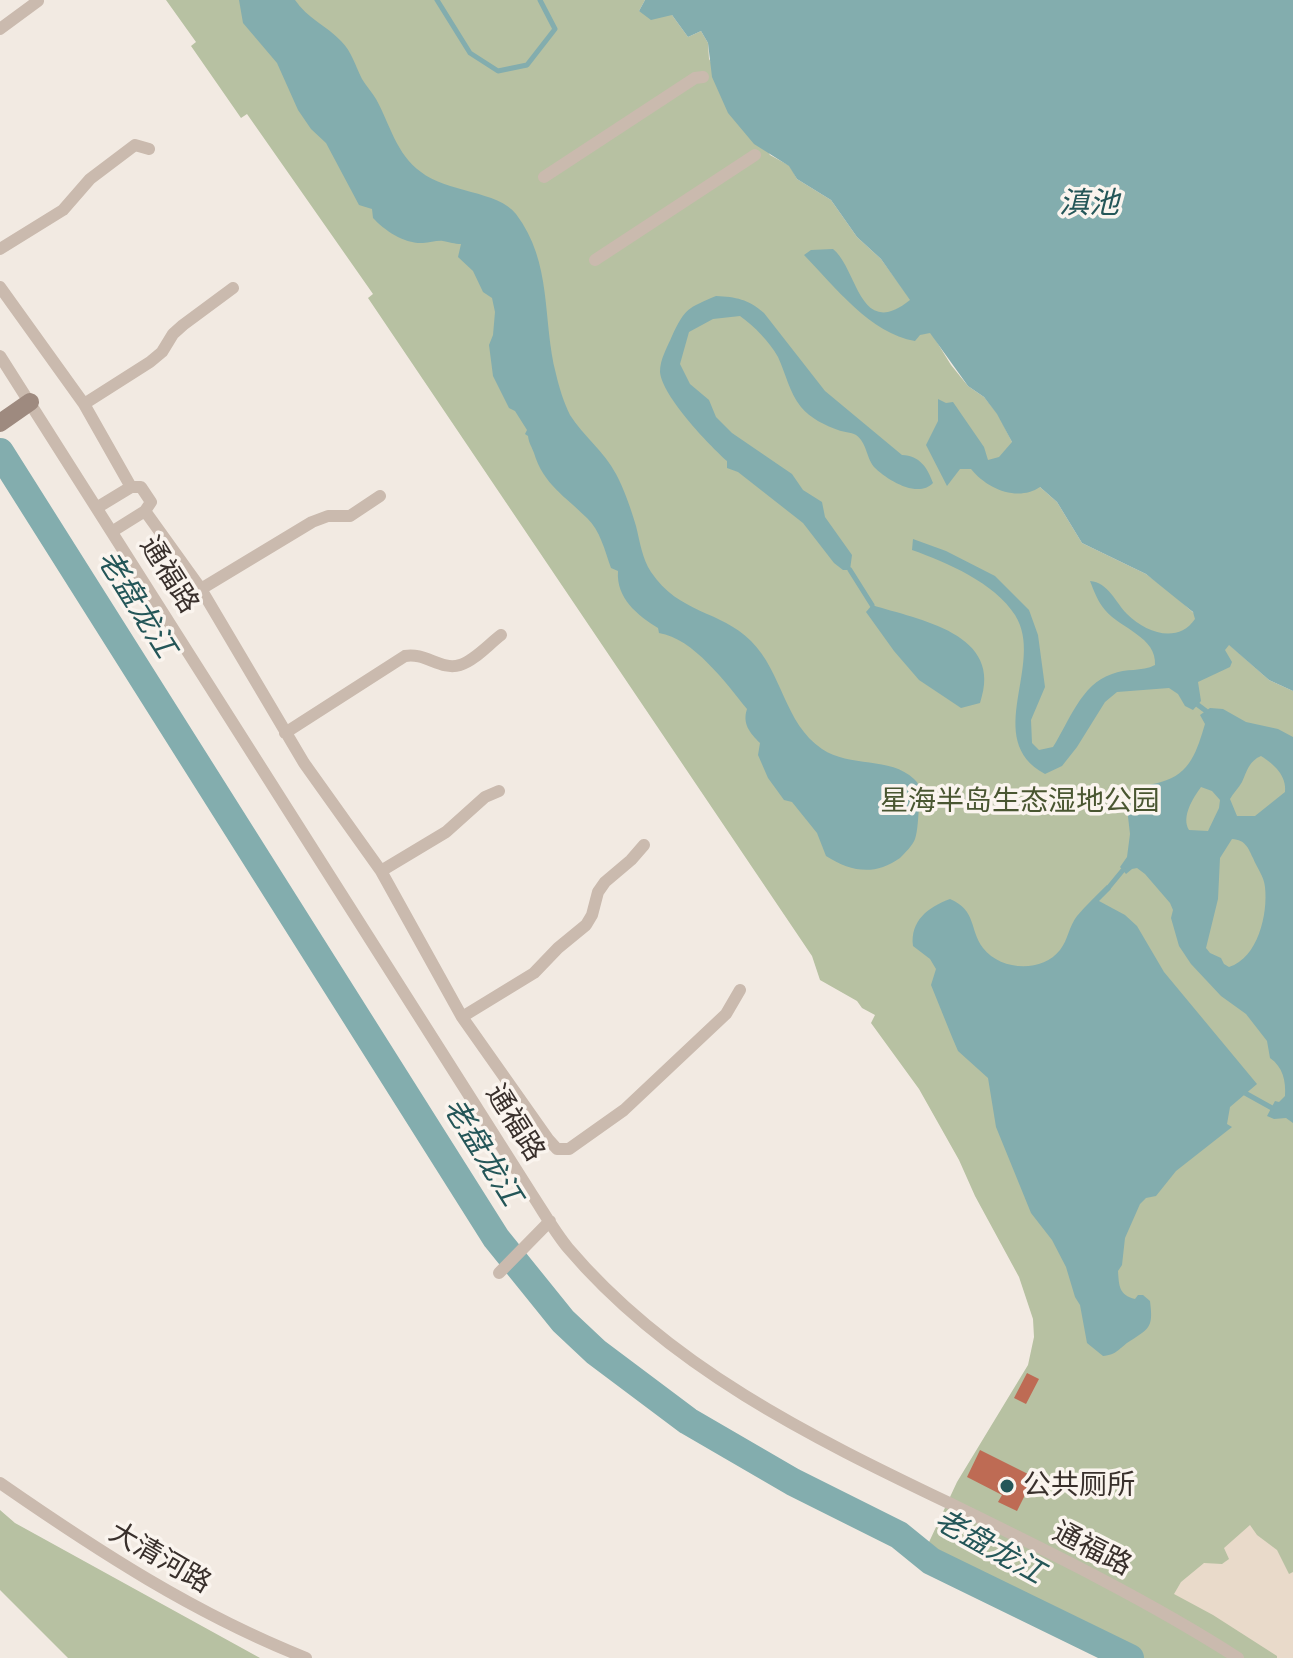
<!DOCTYPE html>
<meta charset="utf-8">
<style>
body{margin:0}
canvas{display:block;background:#f2eae2}
</style>
<canvas width="1293" height="1658"></canvas>
<script>
const ctx = document.querySelector('canvas').getContext('2d');
ctx.lineJoin = 'round';
function fillPath(path, color) { ctx.fillStyle = color; ctx.fill(path, 'evenodd'); }
function trace(path, color, width, dash) { ctx.strokeStyle = color; ctx.lineWidth = width; ctx.lineCap = dash ? 'butt' : 'round'; ctx.setLineDash(dash || []); ctx.stroke(path); }
function write(font, color, halo, rows, align = 'center') {
  ctx.font = font + ' Inter,"Noto Sans SC",sans-serif'; ctx.lineWidth = 7; ctx.setLineDash([]); ctx.textBaseline = 'middle'; ctx.strokeStyle = halo; ctx.fillStyle = color; for (const [text, x, y, turn = 0] of rows) {
    ctx.save(); ctx.translate(x, y); ctx.rotate((+turn || 0) * Math.PI / 180); ctx.textAlign = isNaN(turn) ? turn : align; if (halo) ctx.strokeText(text, 0, 0); ctx.fillText(text, 0, 0); ctx.restore();
  }
}
const green = new Path2D(`
 M166 0H645L639 11 672 15 688 37 701 31 708 43 709 59 770 155 790 166 797 179 831 200 857 237 881 259 911 300 951 365 968 386 984 397 998 414 1012 442 1040 487 1057 502 1082 543 1146 574 1169 591 1269 680 1293 691V1658H1130L931 1561 923 1555 957 1482 1028 1365 1034 1337 1033 1319 1019 1277 975 1196 959 1160 919 1089 871 1023 875 1015 862 1008 857 1001 820 980 812 956 368 298 373 294 247 114 241 118 191 46 196 42Z
 M0 1510 15 1523 260 1658H68L0 1590Z`);
const plaza = new Path2D(`
 M1250 1525 1257 1535 1277 1550 1289 1574 1293 1572V1658H1277V1656L1213 1615 1174 1594 1181 1582 1204 1563 1222 1564 1229 1559 1224 1548Z`);
const water = new Path2D(`
 M239 0H295C307 18 327 26 341 41 352 52 355 65 362 79 366 86 372 92 376 99 390 124 396 154 421 172 445 192 499 191 516 214 553 263 542 319 556 374 559 387 564 403 570 415 583 436 604 451 616 474 624 489 631 509 636 526 640 542 642 558 651 572 679 614 720 610 751 641 783 673 784 723 822 749 850 768 890 756 914 779 923 787 920 797 919 808 918 817 918 830 915 839 913 845 905 853 900 858 875 876 851 872 826 856L817 833 792 802 784 800 768 778 758 755 760 743C750 733 742 724 747 709 726 683 693 638 659 633L658 628C637 615 616 598 618 571L611 568C605 551 600 530 587 518 566 497 543 484 534 453 532 447 529 444 528 436L525 434 527 430 515 411 509 408 493 376 489 345 493 335 495 312 492 298 483 292 473 271 458 257 461 244C454 244 450 242 443 241 437 240 430 243 423 243 405 244 385 231 373 218L372 209 359 205 326 143 311 129 298 110 277 63 243 23Z
 M645 0H1293V691L1269 680 1229 645 1225 650 1232 662 1230 667 1198 682 1201 701 1193 710 1185 706 1178 694 1169 688 1117 692 1105 702 1077 747 1062 766 1045 774C981 739 1046 664 1015 615 995 583 946 562 912 550L913 539 946 551 995 576 1029 610 1038 635 1045 687 1031 720 1032 743 1039 750 1053 747C1069 722 1081 684 1112 674 1126 668 1142 672 1155 665 1157 637 1121 629 1105 610 1098 602 1094 591 1090 581 1108 582 1116 603 1127 614 1146 633 1178 644 1195 619L1193 612 1146 574 1082 543 1057 502 1040 487C1018 502 987 489 971 469H960L947 486 926 445 938 421V399L946 403 953 402 984 447 988 460 999 457 1012 442 997 414 984 397 968 386 930 333 920 335 915 341C871 334 834 286 804 255L811 250 833 249C858 269 859 341 910 300L881 259 857 237 831 200 797 179 789 166 754 144 728 113 712 77 708 43 701 31 688 37 672 15 651 20 639 11Z
 M716 296C736 297 748 299 764 313L825 391 902 455C920 456 927 467 933 483 918 499 887 480 874 467 866 457 867 443 856 435 851 432 843 432 838 430 826 426 810 418 801 407 789 392 786 374 778 357 769 341 755 327 740 316L713 319 689 332 680 364 690 384 709 400 716 417 732 433 792 474 803 490 822 502 825 517 852 555 850 570H843L834 563 803 523 738 472 727 468V461C709 445 662 396 660 372 660 359 667 348 672 336 685 308 688 308 716 296Z
 M872 605C919 620 1005 633 980 703L961 708 919 680 894 651 866 612Z
 M1210 708 1223 709 1246 722 1278 729 1293 737V1123L1286 1118 1274 1119 1267 1116 1275 1101 1279 1102 1285 1096C1286 1081 1283 1067 1270 1058L1267 1041 1246 1014 1221 996 1191 964 1179 946 1171 918 1173 910 1170 903 1145 874 1137 868 1132 869 1126 874 1120 867 1127 857 1130 834 1127 808 1136 790C1144 785 1152 785 1161 782 1191 774 1197 750 1205 724L1200 715ZM1261 756C1274 764 1287 776 1285 792L1255 816H1237L1230 799C1233 793 1239 788 1242 782 1247 771 1249 761 1261 756ZM1201 787 1212 791 1220 800 1219 808 1208 831 1189 830C1181 817 1193 798 1201 787ZM1232 839C1246 840 1248 848 1253 858 1257 868 1264 876 1265 887 1268 914 1258 958 1229 967L1224 964 1221 958 1210 953 1206 948 1218 899 1220 858Z
 M1107 885 1111 889 1099 901 1125 915 1137 926 1164 972 1257 1084 1230 1107 1227 1124 1232 1127 1176 1171 1156 1196 1146 1198 1140 1204 1125 1238 1122 1265 1118 1271C1119 1286 1119 1295 1135 1299L1138 1295H1143L1150 1301C1153 1326 1151 1328 1130 1341 1119 1348 1117 1355 1103 1356L1087 1343 1080 1305 1075 1297 1066 1267 1052 1240 1031 1213 996 1127 988 1078 958 1051 952 1037 931 985 936 969 930 959 913 946C910 921 928 907 950 899 977 911 969 929 983 948 1001 971 1042 973 1060 950 1068 940 1069 926 1077 916 1086 905 1097 895 1107 885Z`);
const stream = new Path2D(`
 M437 0 470 53 498 71 527 65 555 29 540 0
 M850 570 872 605
 M1198 705 1206 711
 M1109 887 1123 870
 M1245 1093 1272 1108`);
const river = new Path2D(`
 M0 452 496 1238 563 1321 596 1352 688 1421 793 1482 899 1535 931 1561 1130 1658`);
const building = new Path2D(`
 M1027 1373 1039 1379 1026 1404 1014 1398Z
 M980 1450 1034 1477 1017 1511 998 1502 1002 1495 967 1477Z`);
const street = new Path2D(`
 M0 29 38 1
 M544 177 695 78 703 77
 M0 249 63 210 90 179 135 145 149 149
 M595 260 755 155
 M0 287 84 404 131 487H141L151 502 145 511 201 589 304 763 381 871 462 1017 548 1139 557 1149H569L624 1110 726 1014 740 990
 M0 356 531 1193C543 1211 554 1231 568 1248 669 1367 811 1437 949 1503 1047 1551 1146 1599 1238 1658
 M84 404 150 362 162 352 173 334 183 325 233 288
 M98 507 131 487
 M113 531 145 511
 M201 589 312 522 328 516H350L380 496
 M285 733 405 656C425 652 441 671 460 665 474 661 489 644 501 635
 M381 871 446 832 485 797 499 791
 M462 1017 534 973 558 948 586 925 592 915 598 892 605 882 631 860 644 845
 M499 1273 550 1221
 M0 1483C98 1551 195 1614 306 1658`);
const secondary = new Path2D(`
 M0 423 30 402`);
const markers = [
 [1007,1486,8,"#245658"]
];
const streetNames = [
 ["通福路",169,575,58],
 ["通福路",515,1123,58],
 ["通福路",1092,1549,27],
 ["大清河路",160,1558,30]
];
const parkNames = [
 ["星海半岛生态湿地公园",1020,802]
];
const poiNames = [
 ["公共厕所",1023,1486]
];
const waterNames = [
 ["滇池",1089,204],
 ["老盘龙江",136,604,58],
 ["老盘龙江",482,1152,58],
 ["老盘龙江",989,1547,29]
];
fillPath(green, '#b7c1a2');
fillPath(plaza, '#e9daca');
fillPath(water, '#83adae');
trace(stream, '#83adae', 5);
trace(river, '#83adae', 28);
fillPath(building, '#be6b54');
trace(street, '#cabaae', 12);
trace(secondary, '#9e8a7f', 18);
for (const [x, y, r, color] of markers) { const dot = new Path2D(); dot.arc(x, y, r, 0, 2 * Math.PI); ctx.fillStyle = color; ctx.fill(dot); trace(dot, '#faf4ee', 3); }
write('28px', '#39302c', '#faf4ee', streetNames);
write('28px', '#495631', '#faf4ee', parkNames);
write('28px', '#39302c', '#faf4ee', poiNames, 'left');
write('italic 30px', '#245658', '#faf4ee', waterNames);
</script>
